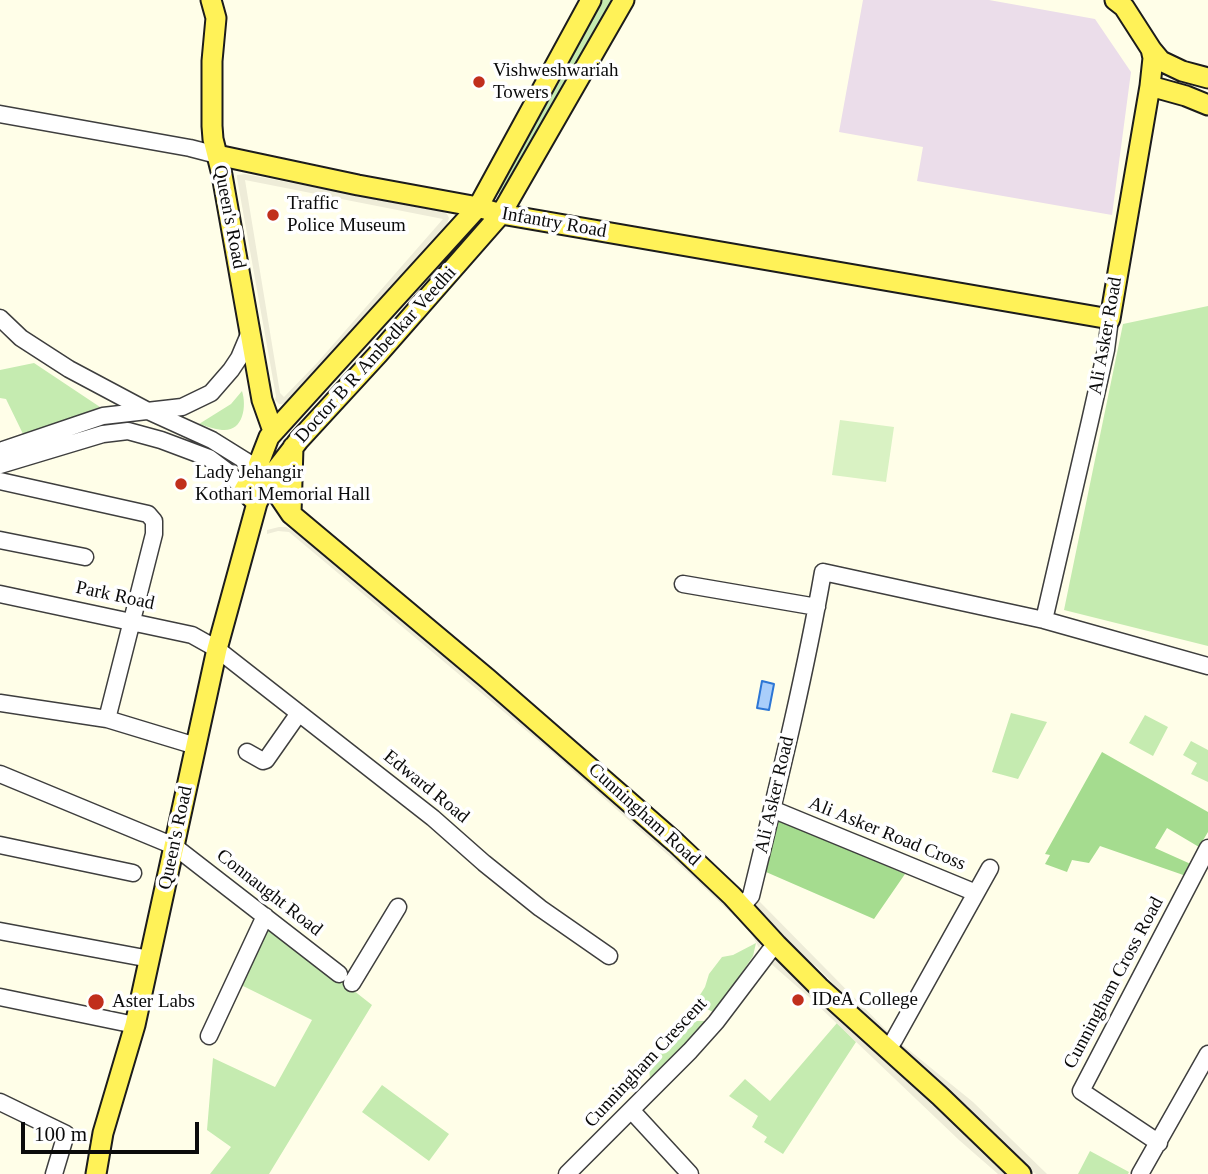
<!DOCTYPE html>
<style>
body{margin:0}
#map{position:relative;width:1208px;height:1174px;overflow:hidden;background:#fffee8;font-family:"Times New Roman",serif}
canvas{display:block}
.scale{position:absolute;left:21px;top:1122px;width:178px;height:32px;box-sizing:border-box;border:4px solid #0b0b0b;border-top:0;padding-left:9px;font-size:21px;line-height:24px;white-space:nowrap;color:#0b0b0b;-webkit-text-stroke:5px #fff;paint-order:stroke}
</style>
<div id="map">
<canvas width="1208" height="1174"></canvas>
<div class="scale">100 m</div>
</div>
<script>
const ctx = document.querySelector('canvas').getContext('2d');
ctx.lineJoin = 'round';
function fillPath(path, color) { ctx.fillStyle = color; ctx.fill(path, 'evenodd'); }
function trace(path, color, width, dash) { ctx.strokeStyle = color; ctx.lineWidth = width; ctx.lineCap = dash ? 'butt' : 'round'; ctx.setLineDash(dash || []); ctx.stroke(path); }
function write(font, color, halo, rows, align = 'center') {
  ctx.font = font + ' "Times New Roman",serif'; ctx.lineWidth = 7; ctx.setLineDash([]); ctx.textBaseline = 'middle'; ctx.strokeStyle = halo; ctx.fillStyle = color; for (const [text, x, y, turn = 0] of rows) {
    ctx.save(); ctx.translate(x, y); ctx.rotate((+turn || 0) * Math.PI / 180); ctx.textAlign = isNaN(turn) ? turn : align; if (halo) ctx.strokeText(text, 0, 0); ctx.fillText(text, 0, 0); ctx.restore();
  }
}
const industrial = new Path2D(`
 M863 0H989L1095 19 1131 72 1112 215 917 181 923 147 839 132Z`);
const green = new Path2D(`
 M600 0H613L505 196 494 192Z
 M1208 306V646L1064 610 1123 324Z
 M34 363 100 407 24 436 6 399 0 398V370Z
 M242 391C247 407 243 432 222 430 214 429 206 426 199 424L231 404Z
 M1011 713 1047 722 1018 779 992 772Z
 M1145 715 1168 727 1153 756 1129 743Z
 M1191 741 1208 750V782L1191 774 1197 763 1183 755Z
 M269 924 372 1005 269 1174H210L231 1147 207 1130 213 1058 275 1087 312 1020 239 984Z
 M756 943 753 956 715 1013 695 1003 705 987 709 974 722 957 733 955Z
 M694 1021H707L650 1080 649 1065 680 1028Z
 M837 1023 856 1042 783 1154 764 1142 767 1137 752 1127 758 1116 729 1096 745 1079 770 1101Z
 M382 1085 449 1134 429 1161 362 1112Z
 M1090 1151 1129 1172 1128 1174H1078Z`);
const forest = new Path2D(`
 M1102 752 1208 812V832L1199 847 1167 828 1155 848 1193 865 1189 877 1100 846 1089 863 1072 860 1067 872 1045 864 1050 855 1045 854Z
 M777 817 905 874 874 919 766 872Z`);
const pitch = new Path2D(`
 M840 420 894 427 886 482 832 475Z`);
const plaza = new Path2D(`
 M245 174 443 212 447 214 449 218 446 227 331 353 293 395V398L282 404H279L275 400 276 396 237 178V175ZM245 180 443 219 317 363 284 397 280 393Z
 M279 527H286L295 532 468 675 670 850 727 901 761 941V944L759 948 750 931 693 877 547 748 289 532 278 531 267 534V530Z
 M759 901 891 1035 889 1037 868 1019 817 967 797 953 755 908 754 905Z
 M775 957 778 959 813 993 1007 1174H998L959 1140 809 997 769 962Z
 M899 1042 973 1102 1047 1174H1036L1021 1164 1024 1161 1007 1145 1005 1147 964 1108 966 1106 947 1089 945 1091 897 1048Z`);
const water = new Path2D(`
 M762 681 774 684 769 710 757 708Z`);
const minor = new Path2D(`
 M0 114 190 148 217 155
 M0 318 21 338 69 369 146 410 212 440 257 468
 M0 451 103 416 182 407 211 393 231 370 239 358 250 332
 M0 465 103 434 128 431 161 440 209 458 229 473 244 490
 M0 481 148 514 154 521V534L107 719
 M0 540 85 557
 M683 584 817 607
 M0 594 192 635 217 649 433 818 484 863 540 908 609 956
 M1044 620 1090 421 1106 350 1110 319
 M0 703 107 719 196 746
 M247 752 263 761 266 760 299 713
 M0 774 174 846 339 974
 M772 809 976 893
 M0 845 133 873
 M742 906 751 896C777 789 804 681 823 572L1044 620 1208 666
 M0 931 150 959
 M352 983 398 907
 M0 997 135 1025
 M209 1036 265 916
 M888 1050 894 1040 990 868
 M0 1102 66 1134 54 1174
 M631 1110 690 1174
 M1159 1143 1081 1091 1208 848
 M567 1174 690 1051 716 1022 769 952 777 945
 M1140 1174 1208 1054`);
const major = new Path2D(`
 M211 0 216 18 212 61V126L213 139 222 175 262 400 273 431
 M1115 0 1124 7 1151 49 1161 61 1182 71 1208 78
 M1150 86 1186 96 1208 105
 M217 155 358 185 478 207 501 214 1110 319 1150 86 1153 58 1151 49
 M257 468 268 480 291 514 488 679 676 843 732 896 777 945 819 987 940 1096 1021 1174
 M257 503 244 490 257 468 269 437 478 207 591 0
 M291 514 293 447
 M96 1174 103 1133 135 1025 217 649 257 503 268 480 299 440 379 353 501 214 624 0`);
const markers = [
 [479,82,7,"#c12f1c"],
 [273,215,7,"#c12f1c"],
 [181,484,7,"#c12f1c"],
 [798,1000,7,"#c12f1c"],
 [96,1002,9,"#c12f1c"]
];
const poiNames = [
 ["Vishweshwariah",493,71],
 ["Towers",493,93],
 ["Traffic",287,204],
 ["Police Museum",287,226],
 ["Lady Jehangir",195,473],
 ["Kothari Memorial Hall",195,495],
 ["IDeA College",812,1000],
 ["Aster Labs",112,1002]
];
const streetNames = [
 ["Queen's Road",229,217,79],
 ["Infantry Road",554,223,10],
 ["Ali Asker Road",1106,336,-80],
 ["Doctor B R Ambedkar Veedhi",376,355,-48],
 ["Park Road",115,596,12],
 ["Edward Road",426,787,39],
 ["Ali Asker Road",775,795,-77],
 ["Cunningham Road",644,815,42],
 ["Ali Asker Road Cross",887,834,22],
 ["Queen's Road",176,838,-78],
 ["Connaught Road",269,893,38],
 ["Cunningham Cross Road",1114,983,-62],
 ["Cunningham Crescent",646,1063,-47]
];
fillPath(industrial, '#ebddea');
fillPath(green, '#c5ebb0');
fillPath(forest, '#a5dc8f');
fillPath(pitch, '#d9f2c3');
fillPath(plaza, '#eeecd8');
fillPath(water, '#a9cefa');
trace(water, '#2c76d5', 2);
trace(minor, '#3e3e3e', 19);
trace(major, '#1c1c1c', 23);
trace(minor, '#fff', 16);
trace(major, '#fff258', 19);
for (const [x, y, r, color] of markers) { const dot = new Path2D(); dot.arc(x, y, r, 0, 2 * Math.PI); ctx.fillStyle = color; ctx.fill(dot); trace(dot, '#fff', 2.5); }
write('19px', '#0b0b0b', '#fff', poiNames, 'left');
write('19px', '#0b0b0b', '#fff', streetNames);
</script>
